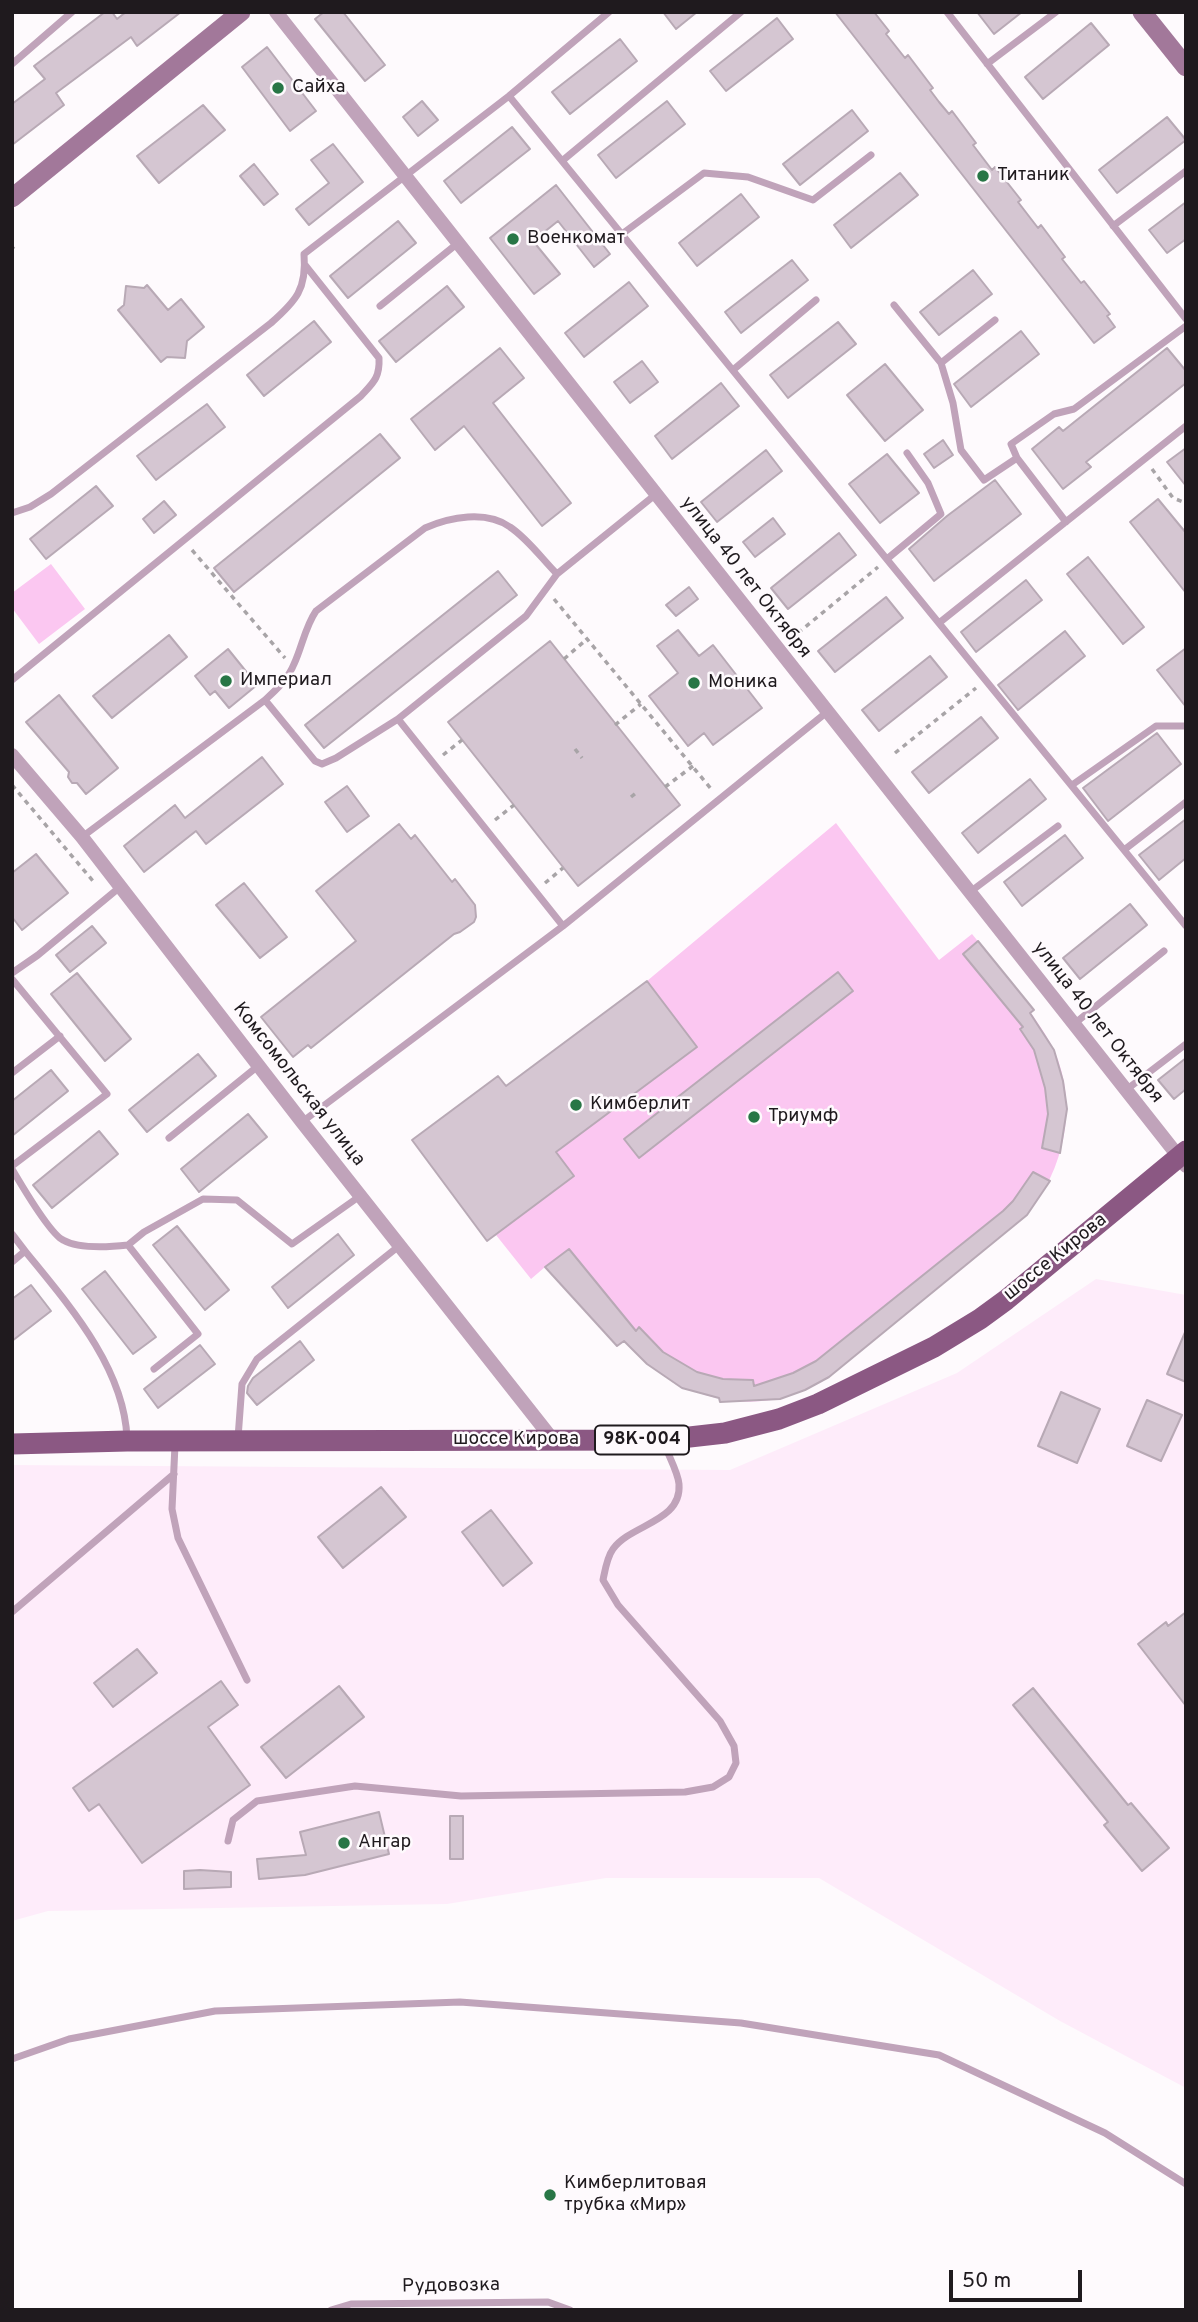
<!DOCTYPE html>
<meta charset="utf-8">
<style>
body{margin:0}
#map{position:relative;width:1198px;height:2322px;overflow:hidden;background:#fefafd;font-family:Overpass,sans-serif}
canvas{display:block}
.frame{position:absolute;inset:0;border:14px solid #1f1a1e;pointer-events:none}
.scale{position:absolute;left:949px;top:2270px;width:133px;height:32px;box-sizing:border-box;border:4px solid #1f1a1e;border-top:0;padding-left:9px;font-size:21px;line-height:24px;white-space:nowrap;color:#1f1a1e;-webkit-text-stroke:5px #fefafd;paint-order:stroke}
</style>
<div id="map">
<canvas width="1198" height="2322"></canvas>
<div class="frame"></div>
<div class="scale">50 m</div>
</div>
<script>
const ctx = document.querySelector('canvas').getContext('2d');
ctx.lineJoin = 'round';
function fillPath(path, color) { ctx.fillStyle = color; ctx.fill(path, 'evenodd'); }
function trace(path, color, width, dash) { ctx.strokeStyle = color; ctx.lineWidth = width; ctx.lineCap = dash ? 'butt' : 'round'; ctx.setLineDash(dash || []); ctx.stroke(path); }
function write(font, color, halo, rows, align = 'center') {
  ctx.font = font + ' Overpass,sans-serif'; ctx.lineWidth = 5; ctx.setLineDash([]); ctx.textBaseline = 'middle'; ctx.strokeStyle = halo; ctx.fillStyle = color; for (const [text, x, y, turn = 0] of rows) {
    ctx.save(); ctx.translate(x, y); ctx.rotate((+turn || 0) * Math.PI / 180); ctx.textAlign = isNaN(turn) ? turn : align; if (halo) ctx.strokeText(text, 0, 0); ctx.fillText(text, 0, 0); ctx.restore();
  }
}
const built = new Path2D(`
 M1096 1279 1186 1295V2088L1060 2021 819 1878H606L447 1904 48 1911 12 1921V1465L730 1470 957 1373Z`);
const green = new Path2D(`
 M51 564 85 609 39 644 12 608V593Z
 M836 823 939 960 972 934 1034 1010 1031 1013C1039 1025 1048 1037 1054 1050 1079 1106 1064 1169 1027 1215L829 1377C760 1423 676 1401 624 1341L617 1346 545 1267 531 1279 496 1235 487 1241 412 1140 498 1076 507 1086 647 981Z`);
const building = new Path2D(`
 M105 12H112L117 19 126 12H181L137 46 131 37 56 93 64 105 12 145V104L45 79 34 66Z
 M324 12H343L385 65 365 81 315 19Z
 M663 12H697L676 29Z
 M835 12H874L889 31 886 34 905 58 908 55 933 88 930 90 939 102 949 114 952 111 976 143 973 145 992 170 995 167 1021 200 1018 202 1038 228 1041 225 1065 257 1062 259 1081 283 1084 281 1110 314 1107 316 1115 327 1094 343Z
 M977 12H1022L994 34Z
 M777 18 793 39 726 91 710 71Z
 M1091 23 1109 45 1043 99 1025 77Z
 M620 39 637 61 570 114 552 92Z
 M267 47 316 111 290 131 242 67Z
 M422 101 438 120 418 136 403 117Z
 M667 101 685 124 616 178 598 155Z
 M203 105 225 130 159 183 137 156Z
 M852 110 868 131 800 185 783 164Z
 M1167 117 1186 140 1117 193 1099 170Z
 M512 127 530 149 461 203 444 181Z
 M333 144 363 182 309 225 296 209 329 183 311 160Z
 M254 164 278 194 264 205 240 176Z
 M900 173 918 195 851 248 834 225Z
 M556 185 610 254 594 267 558 221 533 241 560 274 534 294 490 238Z
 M741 194 759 217 697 266 679 243Z
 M1186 202V239L1167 253 1149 230Z
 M398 221 416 243 348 298 330 276Z
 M792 260 808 280 741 333 725 312Z
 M973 270 992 294 939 335 920 312Z
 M629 282 648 306 584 357 565 333Z
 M147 285 168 310 181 299 204 327 187 341 185 358 167 357 161 362 118 310 124 305 126 286 144 288Z
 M447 286 464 307 396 362 379 341Z
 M314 321 331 342 264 396 247 375Z
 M838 322 856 344 788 398 770 375Z
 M1021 331 1039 354 971 407 954 384Z
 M500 348 524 378 493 403 571 503 542 526 464 426 435 450 411 419Z
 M1167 348 1186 371V383L1086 462 1091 467 1063 489 1032 449 1059 427 1063 431Z
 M642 361 658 382 630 403 614 382Z
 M885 364 923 410 885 441 847 395Z
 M721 383 739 406 672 459 655 436Z
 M207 404 225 427 156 480 137 456Z
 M380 434 400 458 234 592 214 568Z
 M943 440 953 455 934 468 924 454Z
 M1186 448V486L1167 462Z
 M766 450 782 471 717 522 701 502Z
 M887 454 919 493 880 523 849 484Z
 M995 480 1021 514 934 581 909 549 947 516Z
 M96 486 113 506 46 559 30 539Z
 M1158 499 1186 533V593L1130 522Z
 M164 501 176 515 154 533 143 519Z
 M773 518 785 534 755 557 743 542Z
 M839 533 856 555 788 609 771 588Z
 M1088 557 1144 627 1123 644 1067 574Z
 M498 571 517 595 324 748 305 725Z
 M1026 580 1042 600 976 652 961 632Z
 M689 587 698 599 676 616 666 605Z
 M886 597 903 618 835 672 818 651Z
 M678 630 699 656 713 645 762 708 713 745 704 733 688 746 649 696 678 673 657 646Z
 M1065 631 1085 656 1018 710 998 685Z
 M169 635 187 657 112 718 93 696Z
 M550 641 680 805 578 886 448 722Z
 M1186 648V707L1157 670Z
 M228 649 257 685 229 708 215 691 210 695 195 676Z
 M930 656 947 677 879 731 862 710Z
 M59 695 118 768 86 794 77 783H72L68 777 69 772 26 722Z
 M981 717 998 738 929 793 912 772Z
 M1157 733 1181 764 1108 821 1083 788Z
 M262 757 283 784 206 844 196 831 144 872 124 846 175 805 185 818Z
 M1030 779 1046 799 978 853 962 833Z
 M347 786 369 816 347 832 325 802Z
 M1186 819V858L1159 880 1139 855Z
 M399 824 411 839 415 835 452 882 455 879 475 905 476 917 474 922 460 932 454 934 311 1048 308 1045 293 1057 261 1017 356 941 316 891Z
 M1065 835 1083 858 1022 906 1004 882Z
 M36 854 68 893 22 930 12 917V873Z
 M244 883 287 937 260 958 216 905Z
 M1130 904 1147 925 1080 979 1063 958Z
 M92 926 106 943 70 972 56 955Z
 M978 941 1034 1010 1030 1013 1054 1050 1063 1081 1067 1109 1060 1153 1042 1148 1048 1114 1045 1088 1034 1050 1020 1029 1023 1027 963 954Z
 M838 972 853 991 639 1158 624 1139Z
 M77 973 131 1039 105 1061 51 994Z
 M647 981 697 1047 556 1152 574 1176 487 1241 412 1140 498 1076 506 1086Z
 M198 1054 216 1076 147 1132 129 1110Z
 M1186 1058V1089L1174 1099 1158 1080Z
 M51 1070 68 1091 12 1136V1101Z
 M248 1114 267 1137 199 1192 181 1169Z
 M99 1131 118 1154 52 1208 33 1185Z
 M1033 1172 1050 1181 1027 1215 829 1377 805 1390 780 1399 720 1402 719 1398 682 1388 647 1364 624 1341 617 1346 545 1267 569 1249 636 1331 639 1327 663 1352 697 1372 723 1379 753 1380 754 1386 793 1373 816 1361 1003 1211 1013 1201Z
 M177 1226 229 1290 205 1310 153 1245Z
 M338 1234 354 1255 288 1308 272 1287Z
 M105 1271 156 1337 133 1354 82 1289Z
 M31 1285 51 1311 12 1341V1299Z
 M1186 1330V1382L1167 1374Z
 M300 1341 314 1360 257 1405 247 1393 248 1386 253 1378Z
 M200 1345 215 1364 158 1408 144 1389Z
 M1061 1392 1100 1409 1077 1463 1038 1446Z
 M1147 1400 1182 1415 1161 1461 1127 1446Z
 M381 1487 406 1517 343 1568 318 1537Z
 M491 1510 532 1563 503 1586 462 1532Z
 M1186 1612V1706L1138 1644 1166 1622 1168 1626Z
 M137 1649 157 1673 113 1707 94 1683Z
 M221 1681 238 1705 208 1727 250 1785 142 1863 99 1804 89 1811 73 1788Z
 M339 1686 364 1717 286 1778 261 1747Z
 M1033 1688 1128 1805 1131 1803 1169 1848 1142 1871 1104 1825 1108 1822 1013 1705Z
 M379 1812 389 1854 305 1875 259 1879 257 1859 306 1855 300 1832Z
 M450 1816H463V1859H450Z
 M200 1870 231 1872V1887L184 1889V1871Z`);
const path = new Path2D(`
 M12 247 14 249
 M1152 469 1173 498 1186 503
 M192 550 285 658
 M747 587 755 578
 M554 599 712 790
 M798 633 878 567
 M564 659 587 639
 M615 725 641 704
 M575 749 582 758
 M895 753 976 688
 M443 755 462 740
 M12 785 93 881
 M665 787 693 766
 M631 797 636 793
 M495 820 514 805
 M545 883 563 868`);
const service = new Path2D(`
 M947 12 1186 319
 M12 64 72 12
 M987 64 1056 12
 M509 96 1186 926
 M562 161 741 12
 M1113 226 1186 171
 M622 234 704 173 748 177 813 200 871 155
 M894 305 941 363
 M380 306 458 243
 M995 320 941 363 953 403 961 450 984 480 1017 458 1066 522
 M733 370 816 300
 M1017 458 1011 444 1054 414 1074 409 1186 326
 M12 513 30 507 51 494 271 323C296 301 307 289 304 254L509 96 609 12
 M887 559 941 514 928 483 907 453
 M939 623 1186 426
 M12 680 361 396C373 383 380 378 379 358L305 265
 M265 700C277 689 288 679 294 664 302 647 305 627 316 611L425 528C450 517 486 510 510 527 528 539 542 559 557 574
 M398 719 563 926
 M1072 785 1156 726H1186
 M82 837 265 700 315 761 322 764 336 758 398 719 526 616 557 574 655 495
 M1124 850 1186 802
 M970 892 1058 826
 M12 973 38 955 120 887
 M12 979 107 1094 12 1166
 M1074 1024 1164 951
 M12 1073 60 1036
 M1126 1090 1186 1044
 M302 1122 563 926 827 712
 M169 1138 258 1066
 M12 1169C21 1184 49 1233 63 1240 79 1249 110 1247 128 1245
 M12 1234 25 1251
 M12 1262 25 1251C68 1304 124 1367 127 1438
 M154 1369 198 1334 128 1245 144 1232 203 1199 237 1200 292 1244 360 1196
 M238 1438 242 1384 257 1359 399 1246
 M175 1445 172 1509 178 1538 247 1680
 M12 1612 174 1474
 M228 1841 233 1820 257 1801 355 1786 461 1796 685 1792 713 1787 729 1777 736 1763 734 1746 720 1721 618 1605 603 1580C605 1570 607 1557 613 1549 631 1524 682 1522 679 1484 678 1472 668 1455 664 1443
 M12 2059 69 2039 215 2011 460 2002 741 2023 939 2055 1105 2133 1186 2184
 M331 2310 351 2304 548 2302 570 2310`);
const minor = new Path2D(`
 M276 12 1186 1166
 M12 755 82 837 302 1122 553 1440`);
const secondary = new Path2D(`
 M1142 12 1186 67
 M12 198 241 12`);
const primary = new Path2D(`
 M12 1444 127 1441 663 1440 725 1433 779 1419 818 1404 934 1347 980 1319 1006 1300 1186 1151`);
const markers = [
 [278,88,7,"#287646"],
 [983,176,7,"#287646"],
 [513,239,7,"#287646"],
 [226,681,7,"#287646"],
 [694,683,7,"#287646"],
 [576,1105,7,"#287646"],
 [754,1117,7,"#287646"],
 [344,1843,7,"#287646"],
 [550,2195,7,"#287646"]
];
const shields = [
 [642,1440,94]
];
const shieldNames = [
 ["98К-004",642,1440]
];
const poiNames = [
 ["Сайха",292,88],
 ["Титаник",997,176],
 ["Военкомат",527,239],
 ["Империал",240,681],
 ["Моника",708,683],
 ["Кимберлит",590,1105],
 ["Триумф",768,1117],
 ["Ангар",358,1843],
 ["Кимберлитовая",564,2184],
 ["трубка «Мир»",564,2206]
];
const streetNames = [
 ["улица 40 лет Октября",745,578,52],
 ["улица 40 лет Октября",1097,1023,52],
 ["Комсомольская улица",298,1085,52],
 ["шоссе Кирова",1056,1258,-39],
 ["шоссе Кирова",516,1440],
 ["Рудовозка",451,2287,-1]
];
fillPath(built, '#feecfa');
fillPath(green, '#fbc7f1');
fillPath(building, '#d5c6d2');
trace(building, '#b8a9b5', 2);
trace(path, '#a8a4a7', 3.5, [5, 5]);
trace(service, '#c0a3ba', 7);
trace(minor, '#c0a3ba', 14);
trace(secondary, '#a2789a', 19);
trace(primary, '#8b5883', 21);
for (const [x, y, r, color] of markers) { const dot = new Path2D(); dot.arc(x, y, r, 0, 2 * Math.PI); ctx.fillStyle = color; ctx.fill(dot); trace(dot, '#fefafd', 2.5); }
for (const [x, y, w] of shields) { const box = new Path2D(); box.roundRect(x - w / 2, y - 14.5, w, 29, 5); ctx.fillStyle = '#fefafd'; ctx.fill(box); trace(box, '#1f1a1e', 2); }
write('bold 18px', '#1f1a1e', null, shieldNames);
write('19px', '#1f1a1e', '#fefafd', poiNames, 'left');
write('19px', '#1f1a1e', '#fefafd', streetNames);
</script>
